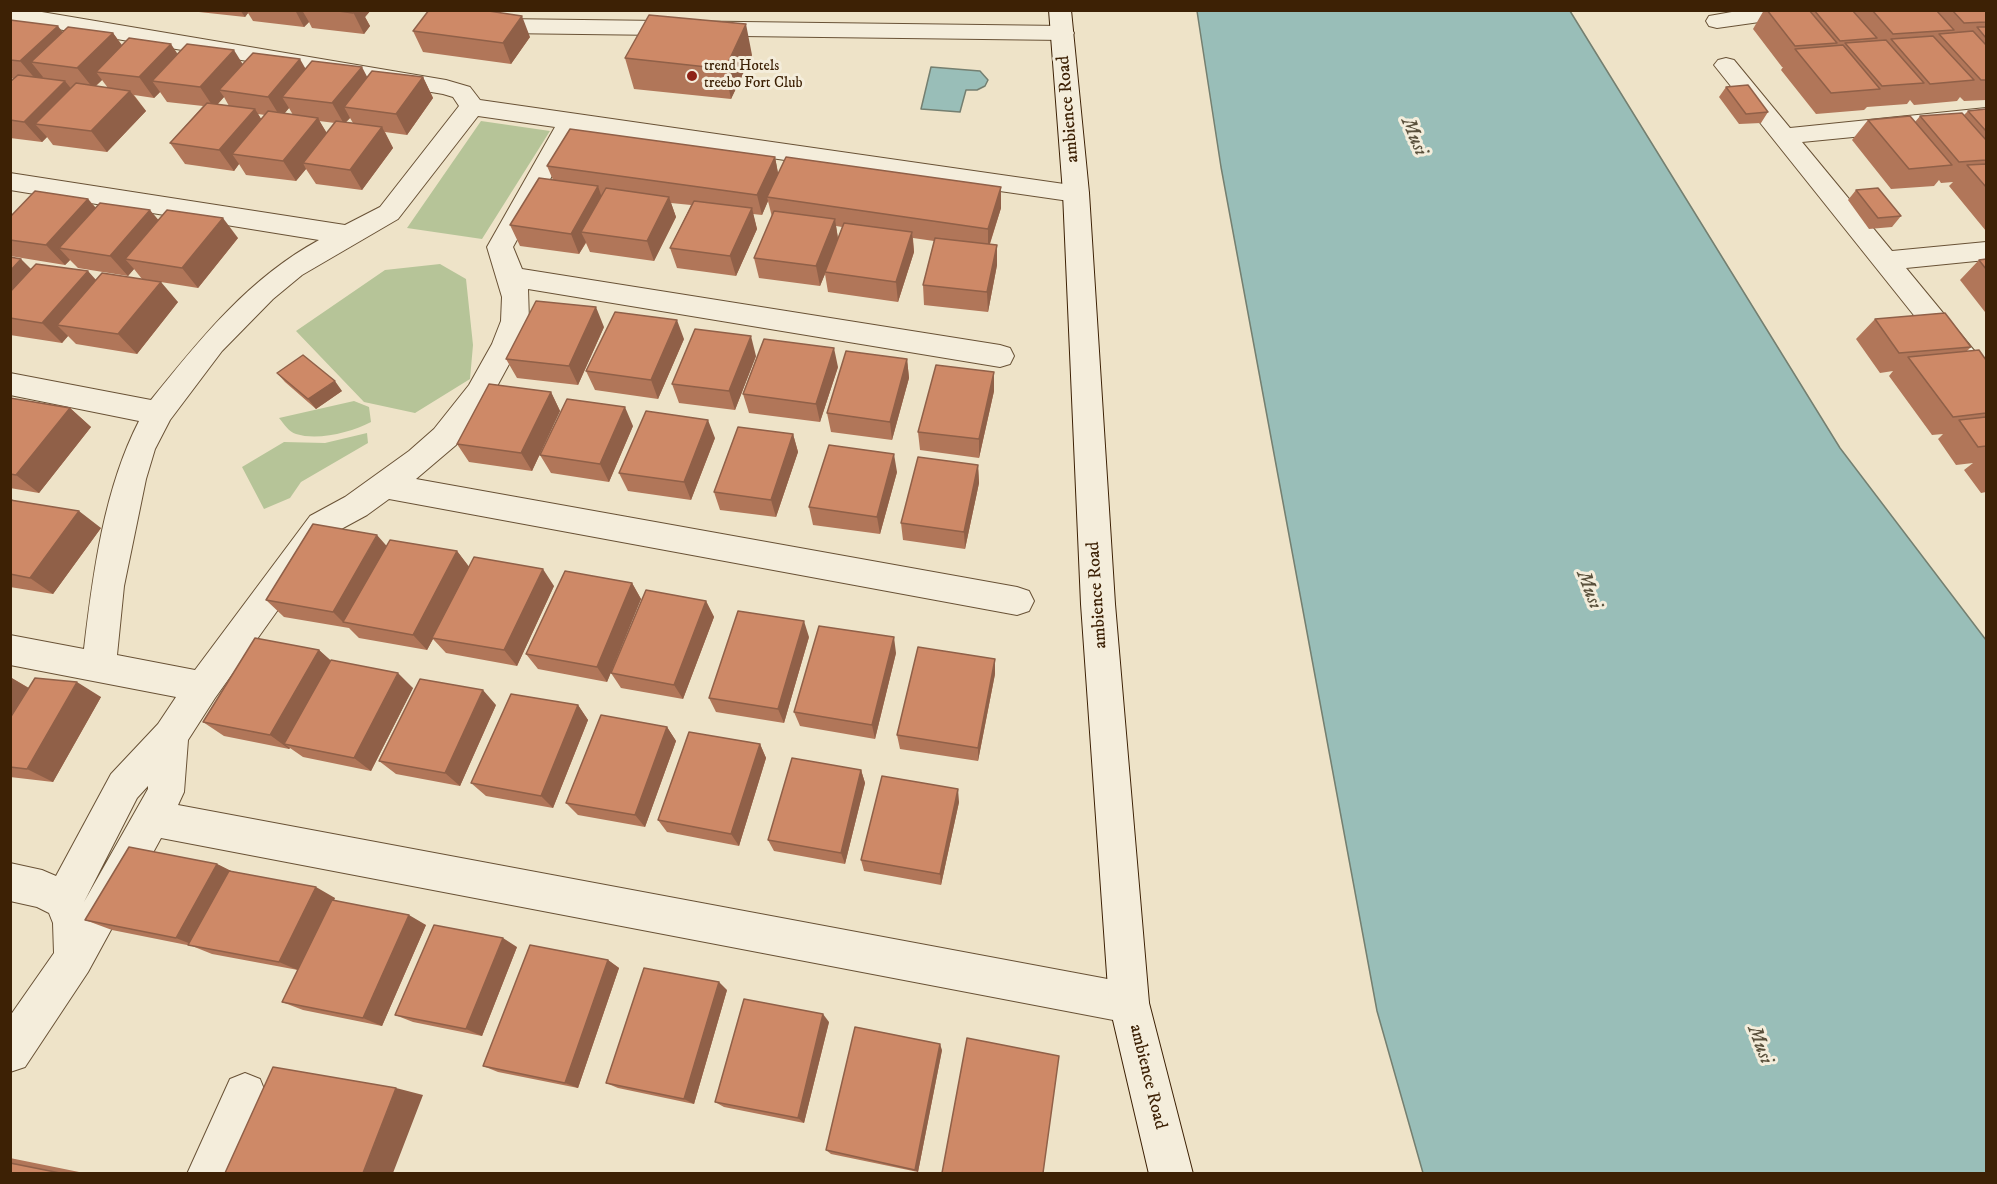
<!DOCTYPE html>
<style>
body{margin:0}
#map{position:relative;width:1997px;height:1184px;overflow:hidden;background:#eee3c8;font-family:"IM FELL DW Pica",serif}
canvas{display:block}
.frame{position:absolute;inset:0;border:12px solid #3d2105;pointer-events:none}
</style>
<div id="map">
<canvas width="1997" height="1184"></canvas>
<div class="frame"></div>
</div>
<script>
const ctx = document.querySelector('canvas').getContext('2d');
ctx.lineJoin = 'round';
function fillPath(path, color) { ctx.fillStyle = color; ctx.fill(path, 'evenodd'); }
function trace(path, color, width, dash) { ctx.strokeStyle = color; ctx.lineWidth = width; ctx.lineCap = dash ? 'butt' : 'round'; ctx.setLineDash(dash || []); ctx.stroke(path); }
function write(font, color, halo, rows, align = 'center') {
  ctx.font = font + ' "IM FELL DW Pica",serif'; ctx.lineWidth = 6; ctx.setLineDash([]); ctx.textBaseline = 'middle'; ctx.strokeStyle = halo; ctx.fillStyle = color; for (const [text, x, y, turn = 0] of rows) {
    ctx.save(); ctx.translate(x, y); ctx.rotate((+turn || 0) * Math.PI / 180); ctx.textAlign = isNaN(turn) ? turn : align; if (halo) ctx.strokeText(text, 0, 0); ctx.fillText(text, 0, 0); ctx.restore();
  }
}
const green = new Path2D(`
 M481 121 550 131 482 239 407 228Z
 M440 264 466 279 473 345 470 379 415 413 364 402 296 331 385 270Z
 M354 401 369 407 371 422C352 432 318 441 296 434 289 432 284 424 279 418Z
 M367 433 368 443 301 482 290 498 264 509 242 467 284 442 325 443Z`);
const water = new Path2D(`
 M1197 11H1570L1840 448 1986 640V1173H1423L1377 1011 1221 167Z
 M931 67 980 71 988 80 985 86 977 90H966L960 112 921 109Z`);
const street = new Path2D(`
 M10 10H30L446 80 470 87 480 100 1085 187 1089 193 1085 199 1076 202 577 130 513 247 522 269 1000 345 1010 348 1014 356 1010 364 1000 367 528 289 529 321 520 344 489 401 456 445 416 479 1017 587 1029 591 1034 601 1029 611 1017 615 389 499 367 515 332 534 215 698 188 740 184 792 178 805 1129 983 1143 989 1149 1003 1143 1017 1129 1023 161 838 88 972 25 1067 10 1072V1016L54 953 53 923 49 913 37 907 10 901V863L42 870 56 876 111 774 158 724 176 697 10 665V635L84 649C93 573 104 489 139 421L10 395V373L151 400C200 339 249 278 319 240L10 190V173L345 225 380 207 459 106 453 97 443 94 10 21ZM478 116 555 127 487 247 502 297 501 321 492 344 469 385 434 429 409 451 345 497 310 516 195 670 117 655 124 586 146 479 155 449 170 420 222 351 273 299 302 275 398 219ZM148 786V789L84 902 137 798Z
 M472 10H494L496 17 502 19 1063 26 1071 28 1074 33 1071 38 1063 40 502 33C486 30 475 27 472 10Z
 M1743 10H1806L1803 15 1795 17 1717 28 1709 26 1706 21 1709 16Z
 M1726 58 1734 60 1790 128 1986 108V124L1802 142 1892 251 1986 242V260L1906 268 1986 365V396L1976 393 1718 70 1714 65 1718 60Z
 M245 1073 260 1079 266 1094 231 1174H187L230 1079Z`);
const secondary = new Path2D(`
 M1049 10H1071L1089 193 1115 604 1149 1003 1193 1174H1149L1109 1003 1081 604 1063 193Z`);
const wall = new Path2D(`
 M198 10H371L365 17 370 26 364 34 312 28 309 22 304 27 253 21 248 13 245 17 199 12Z
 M1764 10H1986V100L1964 101 1960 97 1957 101 1914 105 1910 100 1907 104 1867 107 1864 110 1816 114 1781 70 1783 67H1782L1753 29Z
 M10 20 62 32 113 33 122 45 243 64 306 68 367 77H423L433 98 407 135 385 132 393 148 362 190 316 184 306 169 296 181 246 175 239 164 234 171 185 164 170 143 203 106 167 102 160 92 154 98 134 95 146 111 107 152 53 145 47 137 42 142 10 138V82L14 79 10 78ZM102 80 108 88 96 86ZM224 97 229 106 218 104ZM289 108 293 115 284 113ZM258 114 265 115 261 119ZM350 118 353 123 346 122ZM319 121 335 123 327 133Z
 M413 31 530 37 511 64 423 52Z
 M752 55 731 99 634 89 625 58Z
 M1726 87 1768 112 1761 123 1739 124 1719 97Z
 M1986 109V231L1949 186 1953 182 1941 183 1939 180 1934 186 1891 189 1852 140 1868 120 1915 122 1920 116 1964 115 1968 111Z
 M775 157 778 174 1001 187V208L990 244 997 245V265L988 312 924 305 923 285 934 241 913 238 914 252 898 302 828 292 825 274 820 286 759 278 754 258 772 217 768 201 762 215 753 214 757 229 736 276 677 268 670 248 691 205 671 203 676 217 654 261 590 252 586 243 579 254 520 246 510 225 553 180 547 166ZM836 226 842 227 838 238Z
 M1856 190 1901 216 1892 227 1869 229 1848 200Z
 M88 199 96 208 158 220 238 238 198 288 142 279 134 269 128 276 78 268 70 260 65 265 10 256V217Z
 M10 257 31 269 96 280 178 302 137 354 76 344 68 336 62 343 10 335Z
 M1986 259V312H1985L1960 280 1979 260Z
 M1875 319 1971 347 1967 351 1986 360V492L1981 493 1964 470 1973 463 1956 465 1938 439 1943 434 1932 435 1889 376 1893 371 1880 373 1856 339Z
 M604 327 578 385 517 378 506 359Z
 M684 339 658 399 595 390 586 371Z
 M756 356 735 410 679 403 672 384Z
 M907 359 909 378 892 440 831 432 827 413Z
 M838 367 820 422 749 413 743 394Z
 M994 372V391L979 458 920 450 918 432Z
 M277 373 342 391 316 409 285 382Z
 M551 392 560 411 532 471 469 462 457 444Z
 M10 398 70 408 91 427 39 493 10 488Z
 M633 426 609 482 551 473 540 455Z
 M793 434 798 452 776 517 720 510 714 492Z
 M715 438 691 500 628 491 619 473Z
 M978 465 979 483 965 549 903 540 901 523Z
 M897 472 880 534 813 525 809 507Z
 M10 498 13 500 101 528 53 594 10 587Z
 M387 546 457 551 469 567 554 586 517 666 446 653 433 639 427 650 359 638 349 628 284 617 266 600Z
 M632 583 641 599 607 682 538 669 526 654Z
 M706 601 714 617 683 699 621 688 611 673Z
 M809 637 784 723 716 712 709 698Z
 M319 650 330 661 413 688 371 771 303 757 290 748 289 749 224 736 203 722Z
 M896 653 875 739 800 726 794 712Z
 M995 674 978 761 900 749 897 735Z
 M10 677 29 688 101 697 53 782 10 777Z
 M496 705 460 786 396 774 379 761Z
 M578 705 588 720 553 808 486 796 471 783Z
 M667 727 676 741 645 827 578 815 566 803Z
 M760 744 766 758 739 846 667 832 658 820Z
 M861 770 865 783 845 864 774 851 768 840Z
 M959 802 941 885 864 871 861 860Z
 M217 864 233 872 335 898 334 900 426 925 382 1026 303 1010 282 1002 298 970 212 954 192 946 112 930 85 920Z
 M517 947 482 1036 413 1022 395 1015Z
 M608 960 619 968 578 1088 498 1072 483 1066Z
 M727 990 694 1104 618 1088 606 1083Z
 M829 1022 804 1123 724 1107 715 1102Z
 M942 1050 918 1172 831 1154 826 1150Z
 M10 1158 84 1173H10Z`);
const shadedWall = new Path2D(`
 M240 10H247L248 13 245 17Z
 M295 10H302L309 22 304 27Z
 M352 10H371L365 17 370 26 364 34Z
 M522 16 530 37 511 64 503 43Z
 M746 24 752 55 731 99 725 69Z
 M58 26 74 47 31 62 43 77 38 82 20 61Z
 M113 33 128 54 96 72 102 80 93 88 77 68Z
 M171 44 185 65 152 81 160 92 154 98 139 77Z
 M234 50 247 71 219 90 224 97 214 108 200 87Z
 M300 59 312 80 282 97 289 108 281 118 268 97Z
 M362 67 373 88 344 107 350 118 344 124 332 103Z
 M423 77 433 98 407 135 396 114Z
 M65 81 82 102 35 124 47 137 42 142 24 122Z
 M130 91 146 111 107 152 91 131Z
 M255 109 268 130 232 154 239 164 234 171 219 150Z
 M318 118 330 139 303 163 306 169 296 181 283 161Z
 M382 127 393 148 362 190 350 170Z
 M775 157 779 178 767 197 768 201 762 215 757 195Z
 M598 186 605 207 581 232 586 242 579 254 571 234Z
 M1001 187V208L988 249V229Z
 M669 197 676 217 654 261 647 241Z
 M88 199 105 219 59 248 70 260 65 265 46 245Z
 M752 208 757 229 736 276 730 256Z
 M150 210 167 230 125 259 134 269 128 276 110 256Z
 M223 218 238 238 198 288 182 268Z
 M835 219 838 239 825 272V274L820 286 816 266Z
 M912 232 914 252 898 302 896 282Z
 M997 245V265L988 312 987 292Z
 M21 259 41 279 10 313V271Z
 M88 271 106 291 57 325 68 336 62 343 42 323Z
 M161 282 178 302 137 354 118 334Z
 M596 307 604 327 578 385 569 366Z
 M677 320 684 339 658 399 651 380Z
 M751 336 756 356 735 410 729 391Z
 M834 348 838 367 820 422 816 404Z
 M907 359 909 378 892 440 890 422Z
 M994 372V391L979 458V439Z
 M335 381 342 391 316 409 308 399Z
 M551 392 560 411 532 471 521 453Z
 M625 407 633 426 609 482 600 464Z
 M70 408 91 427 39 493 16 475Z
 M708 420 715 438 691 500 684 482Z
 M793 434 798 452 776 517 771 500Z
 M894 454 897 472 880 534 877 517Z
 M978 465 979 483 965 549 964 532Z
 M79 511 101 528 53 594 30 578Z
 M377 535 392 552 344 623 333 612Z
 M457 551 470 568 432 638 433 639 427 650 413 635Z
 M543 569 554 586 517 666 504 650Z
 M632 583 641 599 607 682 597 667Z
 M706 601 714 617 683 699 674 685Z
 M804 621 809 637 784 723 778 709Z
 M894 637 896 653 875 739 872 725Z
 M319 650 336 665 284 744 290 748 289 749 270 735Z
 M995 659V674L978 761V748Z
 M398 673 413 688 371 771 354 758Z
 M10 677 35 692 10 733Z
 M77 682 101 697 53 782 27 769Z
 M483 690 496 705 460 786 445 773Z
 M578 705 588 720 553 808 541 796Z
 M667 727 676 741 645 827 635 815Z
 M760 744 766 758 739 846 731 834Z
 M861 770 865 783 845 864 841 853Z
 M958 789 959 802 941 885 940 874Z
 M217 864 239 875 196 946 176 938Z
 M316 887 335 898 300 971 279 962Z
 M409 915 426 925 382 1026 363 1018Z
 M503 938 517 947 482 1036 466 1029Z
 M608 960 619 968 578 1088 565 1083Z
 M719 982 727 990 694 1104 684 1099Z
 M823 1014 829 1022 804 1123 798 1118Z
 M940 1044 942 1050 918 1172 915 1170Z
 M396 1088 423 1095 393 1173H363Z`);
const building = new Path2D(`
 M331 10H355L353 13Z
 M429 10H482L522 16 503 43 413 31Z
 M1767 10H1809L1837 43 1795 46Z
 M1814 10H1852L1877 38 1840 41Z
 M1872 10H1936L1954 30 1893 34Z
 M1952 10H1986V22L1964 23Z
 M649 15 746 24 725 69 625 58Z
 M10 20 58 26 20 61 10 60Z
 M68 27 113 33 77 68 31 62Z
 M1977 27H1986V38Z
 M1973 31 1986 45V80H1981L1939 34Z
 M1933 36 1974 80 1930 84 1891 39Z
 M129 38 171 44 139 77 96 72Z
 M1886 40 1924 83 1882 86 1845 43Z
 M187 44 234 50 200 87 152 81Z
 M1843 45 1880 89 1831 93 1795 49Z
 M253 53 300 59 268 97 219 90Z
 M312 61 362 67 332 103 282 97Z
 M372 71 423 77 396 114 344 107Z
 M18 75 65 81 24 122 10 120V82Z
 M76 83 130 91 91 131 35 124Z
 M1748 85 1768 112 1746 114 1726 87Z
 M207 103 255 109 219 150 170 143Z
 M1986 109V131L1968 111Z
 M268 111 318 118 283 161 232 154Z
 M1962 113 1986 140V160L1959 162 1920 116Z
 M1910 116 1952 165 1909 169 1868 120Z
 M336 121 382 127 350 170 303 163Z
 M570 129 775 157 757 195 547 166Z
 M786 157 1001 187 988 229 767 197Z
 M1986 164V187L1967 165Z
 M539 178 598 186 571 234 510 225Z
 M606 188 669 197 647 241 581 232Z
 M1878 188 1901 216 1878 218 1856 190Z
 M35 191 88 199 46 245 10 240V217Z
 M694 201 752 208 730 256 670 248Z
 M100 203 150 210 110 256 59 248Z
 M167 210 223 218 182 268 125 259Z
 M774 211 835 219 816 266 754 258Z
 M844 223 912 232 896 282 825 272Z
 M935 238 997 245 987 292 923 285Z
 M10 257 21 259 10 271Z
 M1986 259V269L1979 260Z
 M36 264 88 271 42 323 10 318V292Z
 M102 273 161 282 118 334 57 325Z
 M536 301 596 307 569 366 506 359Z
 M615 312 677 320 651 380 586 371Z
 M1945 313 1971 347 1899 353 1875 319Z
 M695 329 751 336 729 391 672 384Z
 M764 339 834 348 816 404 743 394Z
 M1979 350 1986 360V413L1953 417 1908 357Z
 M846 351 907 359 890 422 827 413Z
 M303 355 335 381 308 399 277 373Z
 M936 365 994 372 979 439 918 432Z
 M489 384 551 392 521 453 457 444Z
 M10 398 70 408 16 475 10 474Z
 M567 399 625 407 600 464 540 455Z
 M646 411 708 420 684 482 619 473Z
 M1986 417V446L1978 447 1959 420Z
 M738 427 793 434 771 500 714 492Z
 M829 445 894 454 877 517 809 507Z
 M918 457 978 465 964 532 901 523Z
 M10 500 79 511 30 578 10 574Z
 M313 524 377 535 333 612 266 600Z
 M390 540 457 551 413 635 343 622Z
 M474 557 543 569 504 650 432 638Z
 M565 571 632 583 597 667 526 654Z
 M646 590 706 601 674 685 611 673Z
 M738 611 804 621 778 709 709 698Z
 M819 626 894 637 872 725 794 712Z
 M255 638 319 650 270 735 203 722Z
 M918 647 995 659 978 748 897 735Z
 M331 660 398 673 354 758 284 744Z
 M35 678 77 682 27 769 10 767V718Z
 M420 679 483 690 445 773 379 761Z
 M511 694 578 705 541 796 471 783Z
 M601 715 667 727 635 815 566 803Z
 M689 732 760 744 731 834 658 820Z
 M792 758 861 770 841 853 768 840Z
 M882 776 958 789 940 874 861 860Z
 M129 847 217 864 176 938 85 920Z
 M229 871 316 887 279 962 188 945Z
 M332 900 409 915 363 1018 282 1002Z
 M434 925 503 938 466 1029 395 1015Z
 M530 945 608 960 565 1083 483 1066Z
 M644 968 719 982 684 1099 606 1083Z
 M744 999 823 1014 798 1118 715 1102Z
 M855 1027 940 1044 915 1170 826 1150Z
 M967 1038 1059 1056 1043 1173H942Z
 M273 1067 396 1088 363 1173H225Z
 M10 1163 60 1173H10Z`);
const markers = [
 [692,76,6,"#8f2418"]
];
const farPoinames = [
 ["trend Hotels",704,67],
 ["treebo Fort Club",704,84]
];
const streetNames = [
 ["ambience Road",1069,109,-95],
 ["ambience Road",1098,595,-94],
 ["ambience Road",1147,1077,76]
];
const waterNames = [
 ["Musi",1413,137,67],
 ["Musi",1588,590,69],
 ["Musi",1759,1045,69]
];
fillPath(green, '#b6c498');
fillPath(water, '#99beb8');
trace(water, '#747f70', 1.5);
trace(street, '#695236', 2);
trace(secondary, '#3d2105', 2);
fillPath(street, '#f4eddb');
fillPath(secondary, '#f4eddb');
fillPath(wall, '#b17659');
fillPath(shadedWall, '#906048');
fillPath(building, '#ce8967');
trace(building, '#906048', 1.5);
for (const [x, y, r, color] of markers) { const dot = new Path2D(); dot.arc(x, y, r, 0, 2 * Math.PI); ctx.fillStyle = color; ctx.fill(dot); trace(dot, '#f4eddb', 2); }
write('15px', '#3d2105', '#f4eddb', farPoinames, 'left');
write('18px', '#3d2105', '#f4eddb', streetNames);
write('italic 20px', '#59503b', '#f4eddb', waterNames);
</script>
